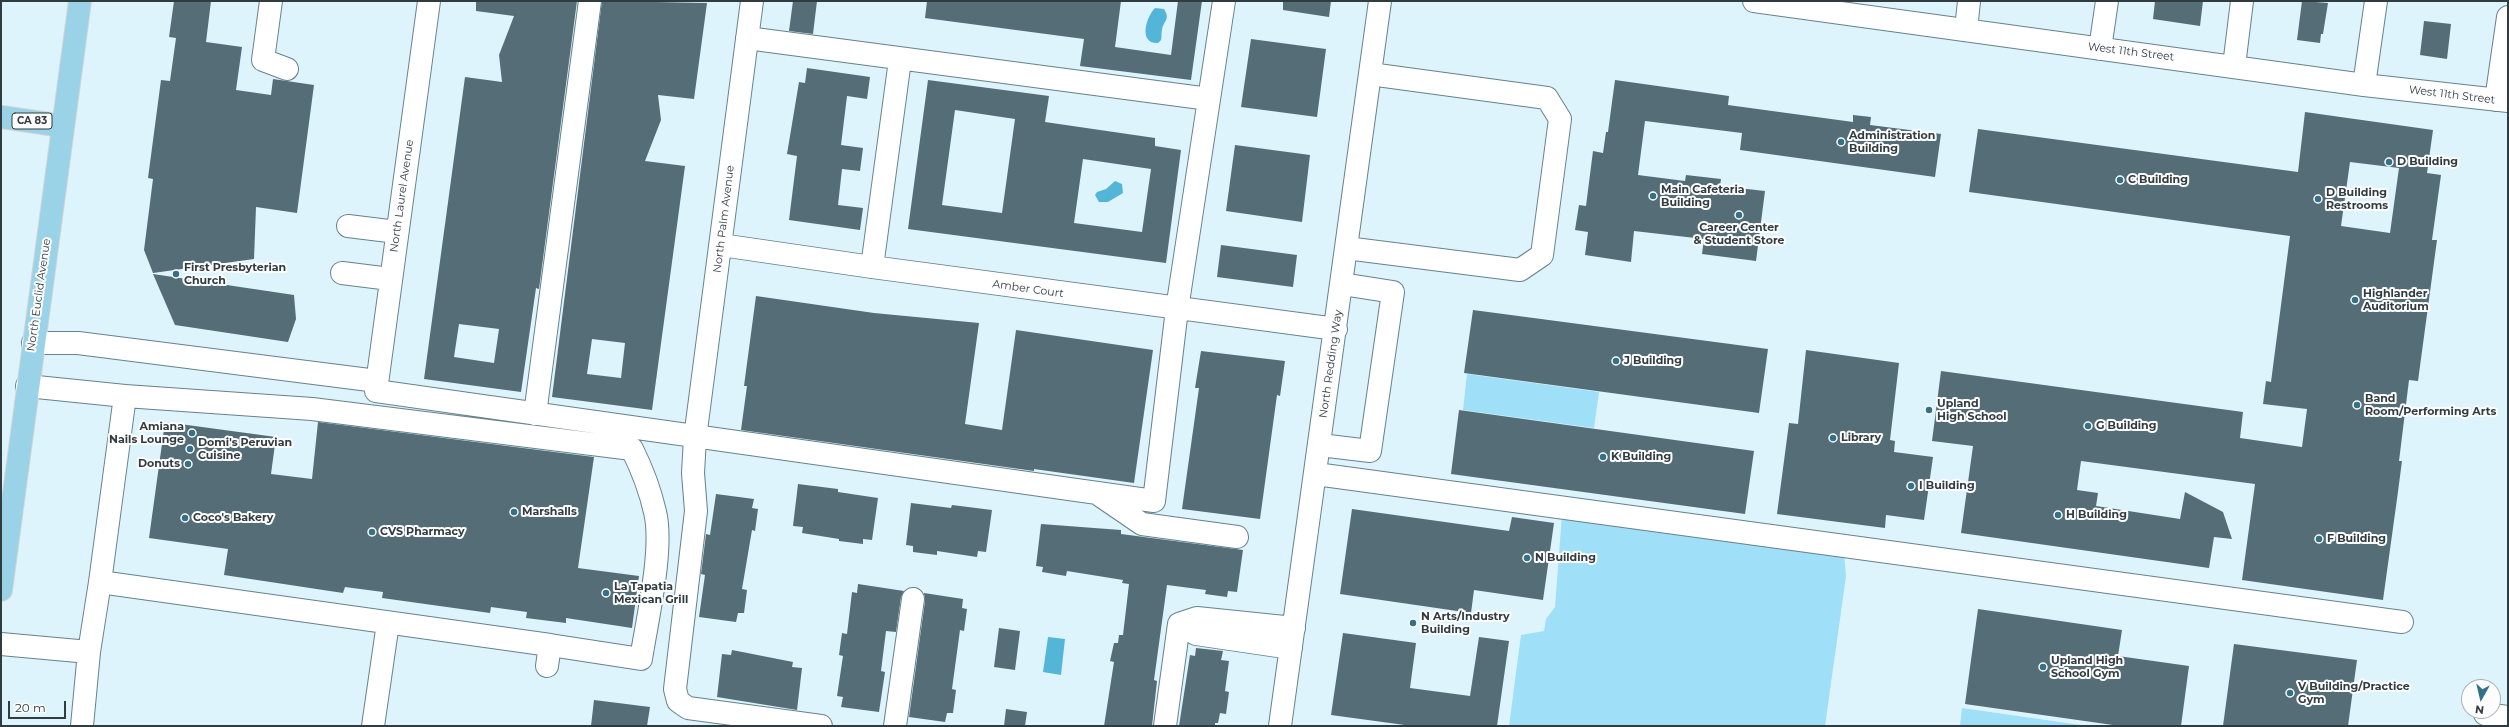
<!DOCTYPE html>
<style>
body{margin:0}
#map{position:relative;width:2509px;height:727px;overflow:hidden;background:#def4fd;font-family:Montserrat,sans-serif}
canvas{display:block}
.frame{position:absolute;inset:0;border:2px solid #313c41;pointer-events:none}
.north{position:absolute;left:2461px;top:679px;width:40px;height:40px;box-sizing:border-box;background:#fdfdfd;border:1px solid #abb0b2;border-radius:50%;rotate:188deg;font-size:11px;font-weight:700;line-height:16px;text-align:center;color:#313c41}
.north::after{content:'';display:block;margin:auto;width:14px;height:18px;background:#347187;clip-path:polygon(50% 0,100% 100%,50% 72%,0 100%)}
.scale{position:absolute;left:8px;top:701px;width:58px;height:18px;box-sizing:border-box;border:2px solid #313c41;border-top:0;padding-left:5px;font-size:12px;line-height:14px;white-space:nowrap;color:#313c41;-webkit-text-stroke:3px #fdfdfd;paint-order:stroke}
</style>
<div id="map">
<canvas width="2509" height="727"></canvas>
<div class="frame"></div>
<div class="north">N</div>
<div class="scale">20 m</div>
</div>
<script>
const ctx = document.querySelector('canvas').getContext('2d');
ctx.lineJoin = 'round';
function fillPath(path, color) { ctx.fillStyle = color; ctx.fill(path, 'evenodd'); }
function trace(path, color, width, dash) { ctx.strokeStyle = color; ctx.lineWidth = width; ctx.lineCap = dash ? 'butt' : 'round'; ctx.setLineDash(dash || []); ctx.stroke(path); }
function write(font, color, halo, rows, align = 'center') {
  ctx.font = font + ' Montserrat,sans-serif'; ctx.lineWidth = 4; ctx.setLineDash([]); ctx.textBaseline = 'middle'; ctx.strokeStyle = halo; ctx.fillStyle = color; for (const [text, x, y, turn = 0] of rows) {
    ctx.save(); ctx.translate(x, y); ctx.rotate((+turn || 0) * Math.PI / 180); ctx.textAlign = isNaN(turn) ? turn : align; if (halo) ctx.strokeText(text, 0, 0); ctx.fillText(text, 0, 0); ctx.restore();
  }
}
const green = new Path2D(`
 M1467 374 1599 392 1594 428 1463 410Z
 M1562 515 1844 554 1846 576 1825 726H1509L1521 635 1544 631 1546 619 1555 607Z
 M1962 708 2088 726H1960Z`);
const water = new Path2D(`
 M1155 8 1164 9C1171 20 1163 21 1162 30 1161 33 1162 36 1161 40L1158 43C1138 44 1146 17 1155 8Z
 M1115 181 1122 184 1123 193 1108 202H1099L1095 195 1097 192 1106 189Z
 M1048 637 1065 639 1061 675 1043 672Z`);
const building = new Path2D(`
 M174 1H211L206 42 242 47 236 90 271 95 273 79 314 85 297 213 256 207 254 259 153 273 144 250 153 179 148 178 161 80 170 81 176 38 169 37Z
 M476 1H577L539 289 536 288 521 392 424 379 465 77 502 82 499 55 514 16 476 11ZM459 324 499 329 494 363 454 357Z
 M602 1 707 3 694 99 658 95 661 120 645 161 685 166 652 410 552 397ZM592 339 625 343 621 378 587 374Z
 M793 1H817L813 34 789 31Z
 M927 1H1121L1115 47 1171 55 1178 1H1202L1191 80 1080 66 1084 39 925 18Z
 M1283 1H1331L1329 17 1283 10Z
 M2155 1H2203L2200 26 2153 19Z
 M2302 1 2328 3 2323 34H2321L2320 43 2297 40Z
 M2424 21 2451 24 2447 59 2420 55Z
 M1251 39 1326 49 1317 117 1241 107Z
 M807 68 870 77 867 99 847 96 841 145 863 148 860 171 842 169 838 205 863 208 860 230 789 220 797 156 787 154 799 82 805 83Z
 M928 80 1049 96 1045 122 1155 138V146L1181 150 1166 263 908 229ZM955 110 1015 119 1002 213 942 205ZM1083 159 1151 169 1142 232 1074 223Z
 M1615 80 1729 96 1728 105 1853 122V115L1871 117 1870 125 1941 134 1935 177 1740 150 1742 133 1645 121 1638 175 1685 181 1686 175 1721 179 1720 186 1765 191 1756 261 1702 254 1704 239 1634 231 1631 262 1585 255 1588 232 1575 230 1579 205 1586 206 1593 151 1603 153 1606 132H1608Z
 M2305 112 2433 130 2427 173 2441 175 2432 240H2437L2418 381 2409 380 2399 461H2402L2397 499 2383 600 2242 580 2255 484 2081 461 2077 490 2098 493 2096 506 2180 519 2185 492 2223 512 2232 539 2214 537 2209 568 1961 533 1973 446 1932 441 1941 371 2243 412 2240 438 2302 447 2307 409 2263 404 2266 381 2271 382 2290 236 1969 192 1978 129 2298 172ZM2350 162 2399 168 2390 233 2341 226Z
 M1235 145 1310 155 1302 222 1226 211Z
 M1221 245 1297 255 1293 287 1217 277Z
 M153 274 294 295 296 319 288 342 175 325Z
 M756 296 874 313 979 323 965 424 1002 430 1016 330 1153 350 1134 483 1034 469V471L741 430 747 386H744Z
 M1473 310 1768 349 1759 413 1464 373Z
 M1806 350 1899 363 1890 440 1895 441 1894 452 1933 457 1924 520 1886 515 1885 528 1777 514 1789 423 1798 424Z
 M1201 351 1285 361 1280 396 1277 395 1260 519 1182 509 1199 388H1195Z
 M1459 410 1754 451 1745 514 1451 474Z
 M165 422 276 437 271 474 312 479 318 422 594 457 578 568 639 576 632 628 566 618V623L526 618 527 612 491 607 490 613 382 598 383 592 345 587 343 593 224 575 228 549 149 538Z
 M798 484 838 489V492L878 498 872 540 863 539V544L839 541V539L802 533 803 527 793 526Z
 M716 494 754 499 752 508 758 509 755 531 752 530 742 589 747 590 744 613H738L736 622 699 617 705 575 701 574 706 534 710 535Z
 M911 503 951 508 952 505 992 510 986 552 978 551 977 557 937 551V555L913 552V546L906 545Z
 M1352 509 1509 531 1512 517 1554 523 1543 600 1474 590 1471 613 1340 594Z
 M1041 524 1121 530V534L1243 550 1237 592 1228 591 1227 597 1205 594 1206 590 1167 585 1154 680 1157 681 1152 726H1104L1114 662 1110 661 1114 643H1118L1119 635H1123L1129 584 1122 583 1123 580 1067 571 1066 576 1042 572 1043 567 1036 566Z
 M858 584 904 591 901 597 896 632 886 631 881 671 885 672 879 712 841 707 843 697 837 696 843 656 839 655 842 633 847 634 852 592 857 593Z
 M924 593 963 599 962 608 967 609 964 631 960 630 952 689 956 690 953 713H947L945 722 909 717 925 601Z
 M1978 609 2122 630 2118 656 2189 666 2181 726H2120L1965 704Z
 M999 628 1020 631 1015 670 994 667Z
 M1343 633 1416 643 1410 688 1470 696 1479 637 1509 641 1497 726H1412L1331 715Z
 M2234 644 2357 660 2348 726H2223Z
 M1196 648 1223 651 1221 660 1229 661 1225 691 1229 692 1226 714 1220 713 1218 723H1215V726H1179L1190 655 1195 656Z
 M732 650 793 662 792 667 802 668 797 710 717 697 722 654 731 655Z
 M594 700 650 707 647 726H591Z
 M1006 709 1027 712 1025 726H1004Z`);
const minor = new Path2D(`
 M271 1 263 60 287 69
 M429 1 376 391 1154 501 1177 309 1224 1
 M752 1 695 438 693 473 696 511 675 689 678 701 688 708 821 726
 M1754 1 2364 85 2508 101
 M1966 30 1969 1
 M747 38 1209 99
 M2100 49 2107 1
 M2234 66 2242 1
 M2364 85 2376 1
 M2496 100 2508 17
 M348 226 397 232
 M721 245 872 267 1336 329
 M1346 248 1520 270 1542 255 1560 119 1547 98 1370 74
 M872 267 900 60
 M342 273 390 279
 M33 343H78L377 381
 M27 386 125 396 312 409 632 449C642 469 650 490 655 512 664 548 647 620 641 659L550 645
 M535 414 590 1
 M1320 445 1370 451 1393 292 1342 284
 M1316 474 2402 622
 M1101 496 1142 524 1237 537
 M100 582 125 396
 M1 644 89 652
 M1291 648 1196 634 1179 624 1197 618 1294 628
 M2485 714 2508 717
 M82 726 89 652 100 582 550 645 547 666
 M373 726 388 623
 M895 726 913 599
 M1165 726 1179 624
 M1280 726 1380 1`);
const major = new Path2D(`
 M1 117 63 126
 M1 590 80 1`);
const markers = [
 [1841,142,4,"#347187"],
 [2389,162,4,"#347187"],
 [2120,180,4,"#347187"],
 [1653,196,4,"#347187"],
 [2318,199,4,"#347187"],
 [1739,215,4,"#347187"],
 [176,274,4,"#347187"],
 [2355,300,4,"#347187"],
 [1616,361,4,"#347187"],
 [2357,405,4,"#347187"],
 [1929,410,4,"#347187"],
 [2088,426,4,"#347187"],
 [192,433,4,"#347187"],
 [1833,438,4,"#347187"],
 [190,449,4,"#347187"],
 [1603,457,4,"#347187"],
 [188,464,4,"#347187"],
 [1911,486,4,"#347187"],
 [514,512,4,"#347187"],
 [2058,515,4,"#347187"],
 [185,518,4,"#347187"],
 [372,532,4,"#347187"],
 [2319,539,4,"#347187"],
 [1527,558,4,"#347187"],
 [606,593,4,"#347187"],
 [1413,623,4,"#347187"],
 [2043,667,4,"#347187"],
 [2290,693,4,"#347187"]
];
const shields = [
 [32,121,40]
];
const shieldNames = [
 ["CA 83",32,121]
];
const streetNames = [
 ["West 11th Street",2131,52,7],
 ["West 11th Street",2452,95,7],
 ["North Laurel Avenue",402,196,-82],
 ["North Palm Avenue",724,219,-83],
 ["Amber Court",1028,289,8],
 ["North Euclid Avenue",39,295,-82],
 ["North Redding Way",1331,364,-82]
];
const poiNames = [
 ["Administration",1849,136],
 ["Building",1849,149],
 ["D Building",2397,162],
 ["C Building",2128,180],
 ["Main Cafeteria",1661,190],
 ["Building",1661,203],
 ["D Building",2326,193],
 ["Restrooms",2326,206],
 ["Career Center",1739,228,"center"],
 ["& Student Store",1739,241,"center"],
 ["First Presbyterian",184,268],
 ["Church",184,281],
 ["Highlander",2363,294],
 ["Auditorium",2363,307],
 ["J Building",1624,361],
 ["Band",2365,399],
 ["Room/Performing Arts",2365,412],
 ["Upland",1937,404],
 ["High School",1937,417],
 ["G Building",2096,426],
 ["Amiana",184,427,"right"],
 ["Nails Lounge",184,440,"right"],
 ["Library",1841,438],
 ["Domi's Peruvian",198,443],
 ["Cuisine",198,456],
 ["K Building",1611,457],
 ["Donuts",180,464,"right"],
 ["I Building",1919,486],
 ["Marshalls",522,512],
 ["H Building",2066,515],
 ["Coco's Bakery",193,518],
 ["CVS Pharmacy",380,532],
 ["F Building",2327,539],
 ["N Building",1535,558],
 ["La Tapatia",614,587],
 ["Mexican Grill",614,600],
 ["N Arts/Industry",1421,617],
 ["Building",1421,630],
 ["Upland High",2051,661],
 ["School Gym",2051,674],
 ["V Building/Practice",2298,687],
 ["Gym",2298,700]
];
fillPath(green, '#9fdff8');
fillPath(water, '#53b6d9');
fillPath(building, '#546d77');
trace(minor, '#68818b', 24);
trace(major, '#d2d4d5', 24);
trace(minor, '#fff', 22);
trace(major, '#9ad3e8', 22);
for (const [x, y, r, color] of markers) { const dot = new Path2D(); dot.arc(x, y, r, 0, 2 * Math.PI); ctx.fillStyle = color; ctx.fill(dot); trace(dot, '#fdfdfd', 1.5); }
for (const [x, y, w] of shields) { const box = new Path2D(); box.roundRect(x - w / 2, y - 8, w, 16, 3); ctx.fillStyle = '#fdfdfd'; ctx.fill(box); trace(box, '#313c41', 1); }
write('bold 10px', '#313c41', null, shieldNames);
write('11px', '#313c41', '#fdfdfd', streetNames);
write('bold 11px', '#313c41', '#fdfdfd', poiNames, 'left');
</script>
